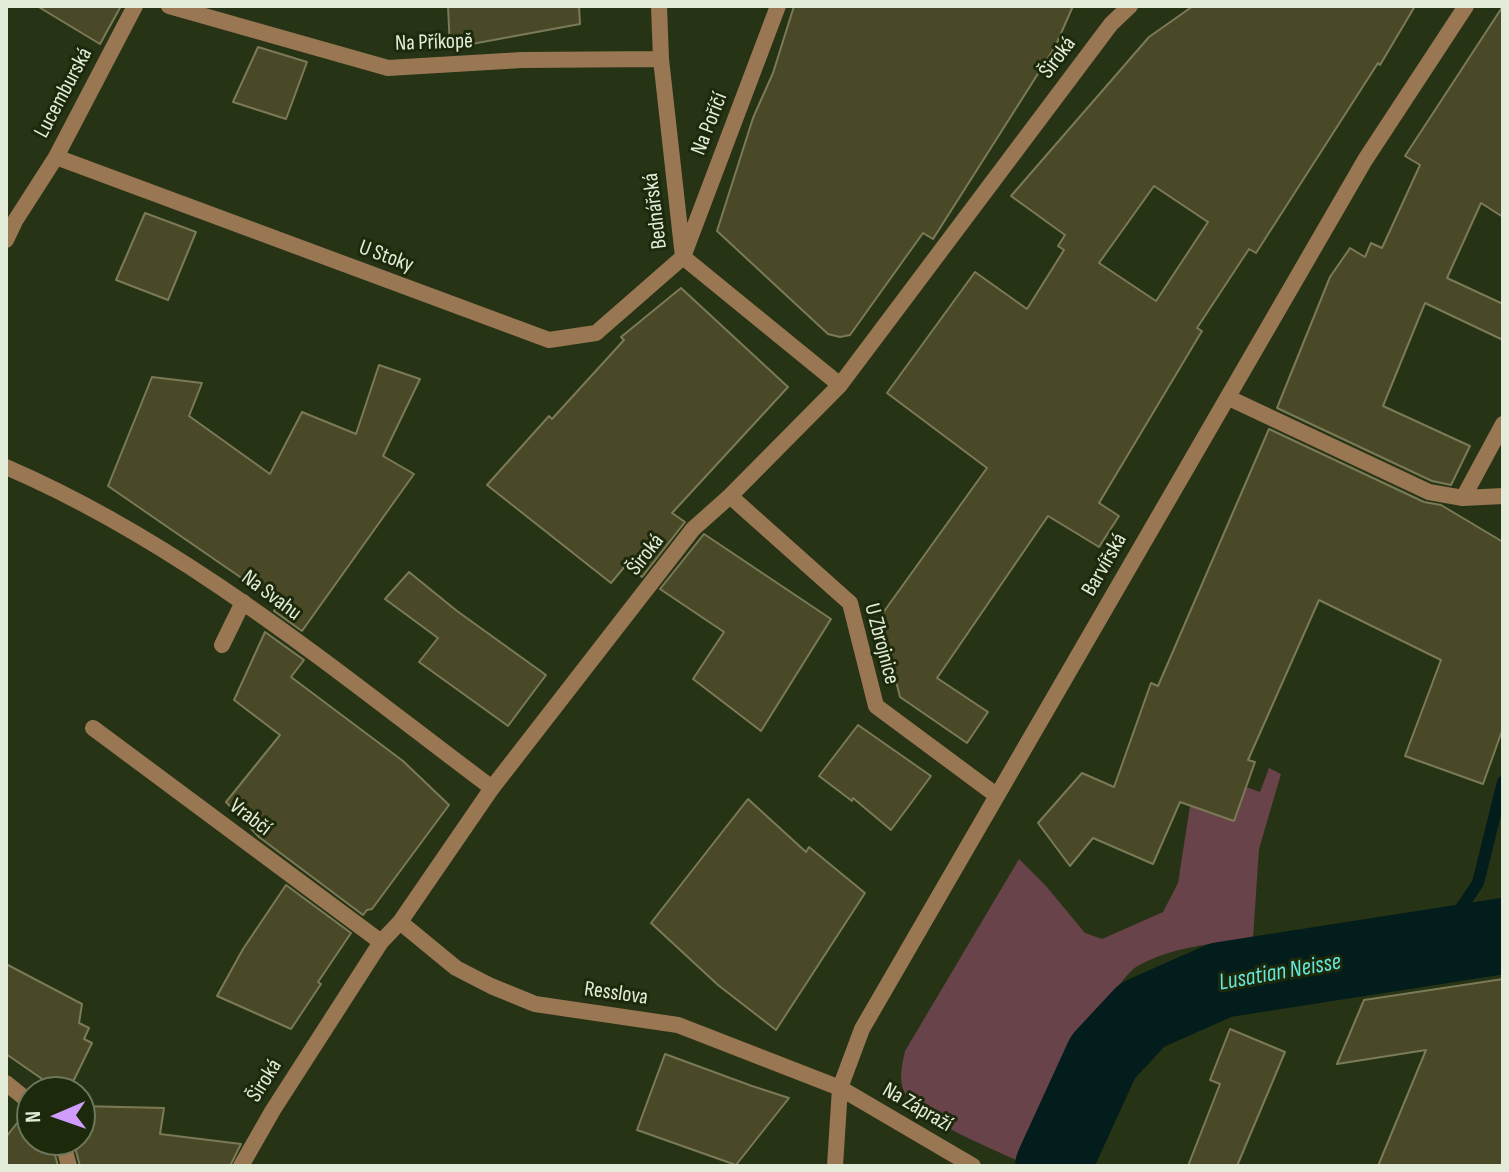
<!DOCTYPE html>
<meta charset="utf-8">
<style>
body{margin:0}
#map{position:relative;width:1509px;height:1172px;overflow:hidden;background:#273315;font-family:"Sofia Sans Condensed",sans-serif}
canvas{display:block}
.frame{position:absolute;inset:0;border:8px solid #e3ebd9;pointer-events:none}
.north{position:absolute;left:16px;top:1076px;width:80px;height:80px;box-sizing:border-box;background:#1d290b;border:2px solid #6c775d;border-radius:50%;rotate:268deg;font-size:22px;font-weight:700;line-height:32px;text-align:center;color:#e3ebd9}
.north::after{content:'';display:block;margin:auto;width:28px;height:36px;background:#d09dff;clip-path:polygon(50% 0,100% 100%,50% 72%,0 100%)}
</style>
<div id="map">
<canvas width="1509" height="1172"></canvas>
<div class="frame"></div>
<div class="north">N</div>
</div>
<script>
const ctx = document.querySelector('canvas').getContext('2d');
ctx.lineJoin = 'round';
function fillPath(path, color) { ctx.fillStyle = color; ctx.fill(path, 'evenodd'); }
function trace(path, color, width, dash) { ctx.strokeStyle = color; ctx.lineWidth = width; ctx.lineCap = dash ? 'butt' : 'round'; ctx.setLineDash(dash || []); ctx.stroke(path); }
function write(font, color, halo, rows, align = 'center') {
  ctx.font = font + ' "Sofia Sans Condensed",sans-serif'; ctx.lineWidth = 6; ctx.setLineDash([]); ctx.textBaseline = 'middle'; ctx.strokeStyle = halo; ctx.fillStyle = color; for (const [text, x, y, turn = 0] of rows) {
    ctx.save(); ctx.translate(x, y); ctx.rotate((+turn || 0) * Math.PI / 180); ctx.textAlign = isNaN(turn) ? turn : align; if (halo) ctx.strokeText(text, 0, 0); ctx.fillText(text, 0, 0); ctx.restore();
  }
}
const green = new Path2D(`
 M1269 768 1281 774 1259 849 1253 938C1213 944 1172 946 1136 967 1108 984 1046 1129 1029 1165 1000 1153 918 1119 905 1094 898 1079 902 1066 905 1051L1019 859 1046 886 1085 933 1102 939 1163 912 1178 883 1190 806 1233 821 1246 787 1260 792Z`);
const stream = new Path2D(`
 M1434 948 1478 883 1503 782`);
const river = new Path2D(`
 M1053 1166 1103 1057 1142 1015 1221 980 1503 936`);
const building = new Path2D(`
 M37 6H121L100 44Z
 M448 6H579L580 24 450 48Z
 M794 6H1073L1055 47 933 239 923 233 850 335 840 337 828 334 717 231 753 118 773 73Z
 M1193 6H1415L1380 65 1378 63 1256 253 1249 249 1197 328 1202 331 1099 503 1119 516 1099 547 1048 516 937 678 988 712 967 743 900 697 880 617 987 468 887 393 975 272 1027 309 1064 250 1058 246 1065 235 1011 196 1149 37ZM1154 186 1208 222 1156 301 1099 263Z
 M1503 6V217L1481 203 1447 278 1503 304V340L1425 303 1383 406 1470 446 1451 485 1432 481 1277 408 1330 277 1350 248 1365 257 1371 243 1382 248 1420 165 1405 156Z
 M258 47 307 62 286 119 233 102Z
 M145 213 196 232 168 300 116 280Z
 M681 288 788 387 672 513 685 522 642 577 626 565 611 583 487 485 549 416 552 419 624 340 621 337Z
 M379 365 420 379 383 456 414 474 302 631 274 611 277 605 241 581 243 579 108 486 152 377 202 383 189 416 270 474 302 412 356 434Z
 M1269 429 1424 502 1441 505 1503 542V728L1483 784 1405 756 1441 660 1319 600 1248 760 1255 762 1234 821 1180 802 1153 864 1093 838 1070 866 1038 823 1082 773 1114 787 1151 683 1158 686Z
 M704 534 831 619 761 731 693 679 724 632 660 589Z
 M409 572 457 611 546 675 508 726 419 662 438 638 385 599Z
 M265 632 304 660 291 677 403 761 449 805 372 909 367 910 363 915 259 837 226 802 280 735 234 700Z
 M858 725 931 776 891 830 853 798 852 801 819 776Z
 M748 799 806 852 809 847 865 893 776 1030 718 985 651 923Z
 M286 885 351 933 318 982 321 984 291 1029 217 996 243 949Z
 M6 964 82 1004 79 1023 89 1028 84 1039 92 1043 68 1092H61L6 1054Z
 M1503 979V1166H1378L1426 1050 1337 1064 1364 1000Z
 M1230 1029 1285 1052 1237 1166H1188L1220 1084 1210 1080Z
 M665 1054 752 1086 789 1098 736 1165 637 1130Z
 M80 1106 164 1108 160 1134 241 1144 230 1166H80L73 1140H80Z
 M25 1113 32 1115V1140H51L58 1166H6V1137Z`);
const lane = new Path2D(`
 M1229 398 1429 492 1463 498 1503 496
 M1463 498 1503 424
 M222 645 243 602`);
const street = new Path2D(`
 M169 6 388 68 522 60 661 59
 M659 6 661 59 683 257 840 385
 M56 157 549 340 596 333 683 257 778 6
 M6 240 15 221 56 157 135 6
 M6 467C185 544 337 672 492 788
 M730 496 850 603 876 706 996 795
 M93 728 381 942
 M400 922 456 968 491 986 535 1004 678 1025 840 1088 973 1166
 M6 1083 32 1104
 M62 1140 69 1166
 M241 1166 273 1110 381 942 400 922 492 788 693 529 730 496 840 385 1111 24 1130 6
 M835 1166 840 1088 862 1029 1365 160 1466 6`);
const streetNames = [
 ["Na Příkopě",434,43,-2],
 ["Široká",1058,58,-53],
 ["Lucemburská",64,93,-62],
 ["Na Poříčí",710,124,-69],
 ["Bednářská",656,211,-97],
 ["U Stoky",386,257,20],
 ["Široká",646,555,-52],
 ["Barvířská",1105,565,-60],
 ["Na Svahu",271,596,37],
 ["U Zbrojnice",881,644,75],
 ["Vrabčí",250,818,37],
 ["Resslova",616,994,8],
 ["Široká",265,1081,-58],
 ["Na Zápraží",917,1108,30]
];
const waterNames = [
 ["Lusatian Neisse",1280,973,-10]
];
fillPath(green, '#68434a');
trace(stream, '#021d1b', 12);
trace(river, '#021d1b', 76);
fillPath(building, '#4a4927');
trace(building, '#7b7a57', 2);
trace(lane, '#997753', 16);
trace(street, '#997753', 16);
write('22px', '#e3ebd9', '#1d290b', streetNames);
write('italic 24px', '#64e6da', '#1d290b', waterNames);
</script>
